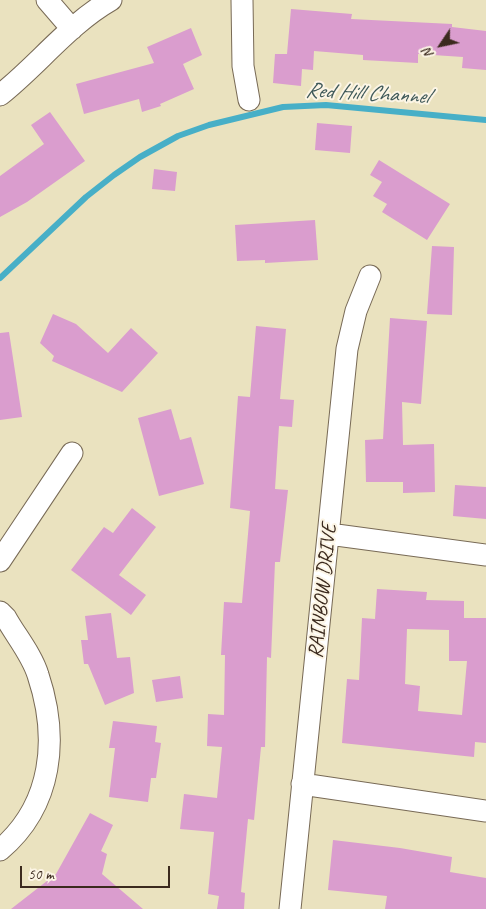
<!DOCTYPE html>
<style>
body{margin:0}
#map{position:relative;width:486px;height:909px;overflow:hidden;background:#eae2bf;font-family:Caveat,sans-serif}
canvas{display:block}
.north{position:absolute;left:416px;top:20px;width:50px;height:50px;-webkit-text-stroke:4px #fcf5e5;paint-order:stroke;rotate:236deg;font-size:14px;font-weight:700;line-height:20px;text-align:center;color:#3b2a1e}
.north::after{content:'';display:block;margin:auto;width:18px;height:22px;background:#3b2a1e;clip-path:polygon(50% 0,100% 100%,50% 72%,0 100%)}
.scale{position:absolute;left:20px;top:866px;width:150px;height:22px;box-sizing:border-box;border:2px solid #3b2a1e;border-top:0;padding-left:6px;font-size:15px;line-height:18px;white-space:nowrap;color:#3b2a1e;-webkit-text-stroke:4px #fcf5e5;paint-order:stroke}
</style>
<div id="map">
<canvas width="486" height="909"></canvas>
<div class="north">N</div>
<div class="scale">50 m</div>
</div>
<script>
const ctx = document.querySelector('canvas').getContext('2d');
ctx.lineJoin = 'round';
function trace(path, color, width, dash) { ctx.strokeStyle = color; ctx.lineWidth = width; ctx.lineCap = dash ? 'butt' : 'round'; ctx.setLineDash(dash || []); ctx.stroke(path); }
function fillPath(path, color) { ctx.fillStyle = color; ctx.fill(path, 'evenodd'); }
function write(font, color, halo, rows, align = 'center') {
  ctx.font = font + ' Caveat,sans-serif'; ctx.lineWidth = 4; ctx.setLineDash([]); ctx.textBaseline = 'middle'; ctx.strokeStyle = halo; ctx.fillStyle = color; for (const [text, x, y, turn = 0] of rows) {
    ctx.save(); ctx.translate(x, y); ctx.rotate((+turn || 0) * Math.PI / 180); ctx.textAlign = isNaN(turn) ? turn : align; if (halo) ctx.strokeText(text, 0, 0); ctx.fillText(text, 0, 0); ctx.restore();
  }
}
const stream = new Path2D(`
 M0 278 86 197 114 175 140 157 178 136 209 125 283 107 326 105 486 120`);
const building = new Path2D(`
 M291 9 352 14 351 19 452 24V27L486 31V70L462 68 463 57 418 54V63L363 60V55L314 51 313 70 302 69 301 86 273 83 275 54H287Z
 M191 28 202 55 183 64 194 89 160 104 161 106 142 112 139 99 84 114 76 84 154 63 147 47Z
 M50 112 85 161 27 202 0 217V176L44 144 31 125Z
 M317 123 352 126 350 153 315 150Z
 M379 160 450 204 427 240 382 212 387 204 373 196 382 182 370 175Z
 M154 169 177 172 175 191 152 189Z
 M315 220 318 260 265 263V260L237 261 235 225Z
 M432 246 454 247 452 315 427 314Z
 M53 314 76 324 108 353 131 328 158 353 122 392 52 361 54 356 40 343Z
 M390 318 427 321 421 404 402 402 403 445 434 444 435 492 403 493V482H366L365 440 383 439Z
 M256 326 286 329 280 399 294 400 292 427 279 426 275 489 288 490 280 562H275L271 658 267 657 265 747H261L254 820 248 819 241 892 245 893 244 909H217L219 896 208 894 214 832 180 829 184 794 217 798 222 747 207 746 208 714 224 715 225 655H221L224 602 242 603 250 511 230 508 238 396 250 397Z
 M9 332 22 417 0 420V333Z
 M171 409 180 440 191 437 204 484 159 496 138 418Z
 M455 485 486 487V519L453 516Z
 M132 508 156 527 119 575 146 595 131 615 71 570 104 527 113 533Z
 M377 589 427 592 426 600 464 601V618H486V743L475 742 474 757 342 743 347 679 359 680 362 618 375 619ZM407 629 449 630V661H467L462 715 418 711 420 686 405 684Z
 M111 613 117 658 130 657 134 693 105 705 88 664H84L81 640H88L85 616Z
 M180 676 183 698 156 702 152 680Z
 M113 721 157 726 155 742 161 743 156 778H151L148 802 109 797 115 748H109Z
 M90 813 113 825 101 851 107 854 102 874 143 909H11L56 874Z
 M333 840 400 848 452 857 450 872 486 878V909H385L387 896 328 890Z`);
const street = new Path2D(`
 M47 0 72 29
 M242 0 243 66 249 100
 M0 95C38 65 69 24 111 0
 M329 534 486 555
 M0 561 72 453
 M0 612 6 618C16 636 32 655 38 675 59 738 53 805 0 850
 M302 784 486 811
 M290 909 347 349 356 311 370 276`);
const streetNames = [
 ["RAINBOW DRIVE",323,591,-84]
];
const waterNames = [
 ["Red Hill Channel",367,94,3]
];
trace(stream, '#47afc7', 6);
fillPath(building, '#da9dce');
trace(street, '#786a56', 23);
trace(street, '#fff', 21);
write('21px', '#3b2a1e', '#fcf5e5', streetNames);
write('italic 22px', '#3f5959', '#fcf5e5', waterNames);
</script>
